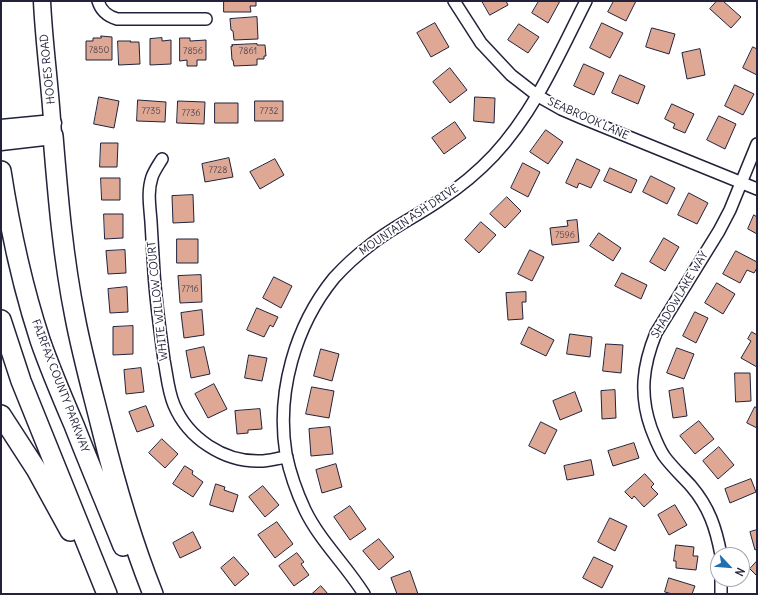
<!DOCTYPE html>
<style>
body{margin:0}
#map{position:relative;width:758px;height:595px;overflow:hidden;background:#fff;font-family:Delius,sans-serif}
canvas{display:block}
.frame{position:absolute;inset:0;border:2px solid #22223b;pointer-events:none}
.north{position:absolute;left:710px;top:547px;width:40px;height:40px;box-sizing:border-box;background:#fff;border:1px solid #a7a7b1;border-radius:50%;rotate:116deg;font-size:11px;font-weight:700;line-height:16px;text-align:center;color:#22223b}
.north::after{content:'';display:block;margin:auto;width:14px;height:18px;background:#1f6fb2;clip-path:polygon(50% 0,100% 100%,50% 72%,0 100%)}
</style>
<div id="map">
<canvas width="758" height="595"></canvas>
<div class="frame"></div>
<div class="north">N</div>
</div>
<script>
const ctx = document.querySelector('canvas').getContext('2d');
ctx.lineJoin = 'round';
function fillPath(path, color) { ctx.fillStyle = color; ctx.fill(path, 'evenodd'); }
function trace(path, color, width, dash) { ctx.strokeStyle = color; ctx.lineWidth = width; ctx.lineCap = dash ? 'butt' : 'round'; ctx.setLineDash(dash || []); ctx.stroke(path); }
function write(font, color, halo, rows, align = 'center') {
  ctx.font = font + ' Delius,sans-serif'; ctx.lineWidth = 3.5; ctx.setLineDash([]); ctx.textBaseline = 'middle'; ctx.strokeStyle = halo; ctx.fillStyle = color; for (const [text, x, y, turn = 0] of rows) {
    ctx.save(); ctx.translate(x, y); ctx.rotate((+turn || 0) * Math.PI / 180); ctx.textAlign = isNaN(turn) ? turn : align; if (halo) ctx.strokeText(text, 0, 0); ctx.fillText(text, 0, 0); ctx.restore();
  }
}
const building = new Path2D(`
 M224 1H256V6H250L251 12H224Z
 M482 1H506L508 5 490 15Z
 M539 1H560L548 23 532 13Z
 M614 1H636L626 21 608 12Z
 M717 1H723L741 17 731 28 710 9Z
 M257 17 258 39 234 40 233 31 231 30 230 19Z
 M435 23 449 47 431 57 417 33Z
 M602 23 623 33 610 58 590 48Z
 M519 24 539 37 528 53 508 40Z
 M652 28 675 34 669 54 646 47Z
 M101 36 112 37V60H86V41H93V38H101Z
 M162 38V41L171 40V64L150 65V39Z
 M180 38H190V41L206 40V60H197V66H187V60L180 61Z
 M118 41H131L130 42H139L140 64 119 65Z
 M257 44V45H265L266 56H264V59H257V65L234 66 233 60H232L231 46H233L232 45Z
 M753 47 757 49V75L743 68Z
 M700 49 705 75 687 79 682 53Z
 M584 64 604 73 594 95 574 86Z
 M450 68 467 90 450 103 433 82Z
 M620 75 645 86 638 104 612 93Z
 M735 85 754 94 743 115 725 106Z
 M99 97 119 101 114 128 94 124Z
 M475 97 495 98 494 123 474 121Z
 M138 100 166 102 165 122 137 121Z
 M178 101 205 102 204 124 177 123Z
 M255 101H283V121H255Z
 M215 103H238V123H215Z
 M672 104 694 114 685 133 673 128 675 124 665 119Z
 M719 116 736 124 725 149 707 140Z
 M455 122 466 138 444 154 432 138Z
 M546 130 563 142 548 164 530 152Z
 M101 143H118L117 167H100Z
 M229 158 233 177 205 182 202 164Z
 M275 159 284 175 260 189 250 172Z
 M577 159 600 170 591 188 579 183 577 188 566 183Z
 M523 163 540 172 528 197 511 188Z
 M610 168 637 180 631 193 604 181Z
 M651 176 675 188 667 204 643 192Z
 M101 178H120V200H102Z
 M689 193 708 203 697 224 678 215Z
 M193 195 194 222 173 223 172 196Z
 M507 197 521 211 505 228 490 214Z
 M104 214H123V238L105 239Z
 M754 215 757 217V234L748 229Z
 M577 220 579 242 552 245 550 228 568 226 567 221Z
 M481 222 496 235 479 253 465 240Z
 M599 233 621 248 613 261 590 246Z
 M664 238 679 247 665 271 650 262Z
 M177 239H198V263H177Z
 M125 250 126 273 108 274 106 251Z
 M530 250 544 257 532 281 518 274Z
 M736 251 757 262V268L754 273 747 270 740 283 723 274Z
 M622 273 647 285 641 299 615 286Z
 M201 275 202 302 180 303 178 276Z
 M274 277 292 286 281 308 263 298Z
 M717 283 735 294 723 314 705 303Z
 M127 287 128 312 110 313 108 289Z
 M526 292V302H522L523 319 508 320 506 293Z
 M257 308 278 317 273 327 270 325 264 337 247 330Z
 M202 310 204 335 184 338 181 313Z
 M695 312 708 318 696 343 683 336Z
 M133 326V354L113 355V327Z
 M529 327 554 340 546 356 521 344Z
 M752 332 757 335V367L741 358 751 341 748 339Z
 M570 334 592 337 590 357 567 354Z
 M606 344 623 345 621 373 603 371Z
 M204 347 210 374 191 378 186 351Z
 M677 348 694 354 684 379 667 373Z
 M321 349 339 354 332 381 314 376Z
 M249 355 267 358 262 381 245 378Z
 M141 368 144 392 126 394 124 370Z
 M735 373H750L751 401 736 402Z
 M214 384 227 409 208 418 195 394Z
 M312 387 334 391 329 418 306 414Z
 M683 388 687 416 673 418 669 391Z
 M615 390 616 418 602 419 601 391Z
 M575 392 582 411 560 420 553 401Z
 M146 406 154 426 137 432 129 412Z
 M755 407 757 408V428L747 423Z
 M260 409 262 429 248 430V433L237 434 235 411Z
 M699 421 714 439 695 454 680 436Z
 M541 422 557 430 545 454 529 446Z
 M330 427 333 454 311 456 309 429Z
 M162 439 178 454 165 468 149 453Z
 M634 443 639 458 613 466 608 451Z
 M719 447 734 465 718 479 703 461Z
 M591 460 594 475 567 480 564 466Z
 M336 464 342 487 322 493 316 470Z
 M185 466 193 471 192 474 203 482 193 497 173 484Z
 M645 474 654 484 651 487 658 494 644 507 634 496 632 499 625 492Z
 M751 479 756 492 730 503 725 489Z
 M216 484 225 487 224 490 238 495 233 512 210 505Z
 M263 486 279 505 265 517 249 497Z
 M675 505 687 525 669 535 658 515Z
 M350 506 366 529 350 540 334 517Z
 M610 518 627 526 615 551 598 542Z
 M277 522 293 544 275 558 258 535Z
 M757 530V549L755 550 750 532Z
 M193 532 201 548 180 558 173 543Z
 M379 539 394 557 379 570 363 551Z
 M676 545 694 547 693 556H698L696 570 676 568V561H674Z
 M297 553 304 562 301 564 309 575 294 586 279 566Z
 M234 557 249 574 235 586 221 568Z
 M594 557 613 566 602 588 583 578Z
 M757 561V576L750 569Z
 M410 571 418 594H397L391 578Z
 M669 578 695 586 692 594H672L665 592Z
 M321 586 328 594H312Z`);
const minor = new Path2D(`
 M98 1C101 11 107 16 117 19H206
 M454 1 481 43 511 75 538 96 561 109 582 118 757 189
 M162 159C159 164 154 171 152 177 147 192 150 207 151 222 152 239 153 256 154 273 156 303 160 331 164 360 167 375 168 391 174 405 188 438 223 462 260 461 269 461 278 458 287 457
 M721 555C716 528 709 507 691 486 682 476 672 467 664 456 658 447 655 438 651 428 639 394 643 365 656 333L719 231 730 210 757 144
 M364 594C346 565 320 541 305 510 297 493 290 473 286 454 276 393 295 326 334 278 345 266 357 255 369 246 391 228 417 216 440 200 460 187 478 172 494 155 535 111 559 54 586 1
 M721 594V579`);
const secondary = new Path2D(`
 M1 128 53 123
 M1 142 53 136C51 91 44 46 42 1`);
const trunk = new Path2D(`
 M53 136C58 197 63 257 75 317 82 354 92 390 101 426 115 483 131 539 153 594
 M1 171C10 229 22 285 40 340 50 369 62 397 74 425 90 466 107 506 123 546
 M1 320 21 381 107 594
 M1 415 36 469 70 531`);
const numberNames = [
 ["7850",99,50],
 ["7856",193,51],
 ["7861",248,51],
 ["7735",151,111],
 ["7732",269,111],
 ["7736",191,113],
 ["7728",218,170],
 ["7596",565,235],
 ["7716",190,289]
];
const streetNames = [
 ["HOOES ROAD",48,69,-96],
 ["SEABROOK LANE",588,119,24],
 ["MOUNTAIN ASH DRIVE",409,220,-34],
 ["SHADOWLAKE WAY",680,295,-59],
 ["WHITE WILLOW COURT",158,301,-96],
 ["FAIRFAX COUNTY PARKWAY",60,386,69]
];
fillPath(building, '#dea894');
trace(building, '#22223b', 1);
trace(minor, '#22223b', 14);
trace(secondary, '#22223b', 19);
trace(trunk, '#22223b', 22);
trace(minor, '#fff', 11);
trace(secondary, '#fff', 16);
trace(trunk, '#fff', 19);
write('9px', '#514451', null, numberNames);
write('11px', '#22223b', '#fff', streetNames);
</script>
